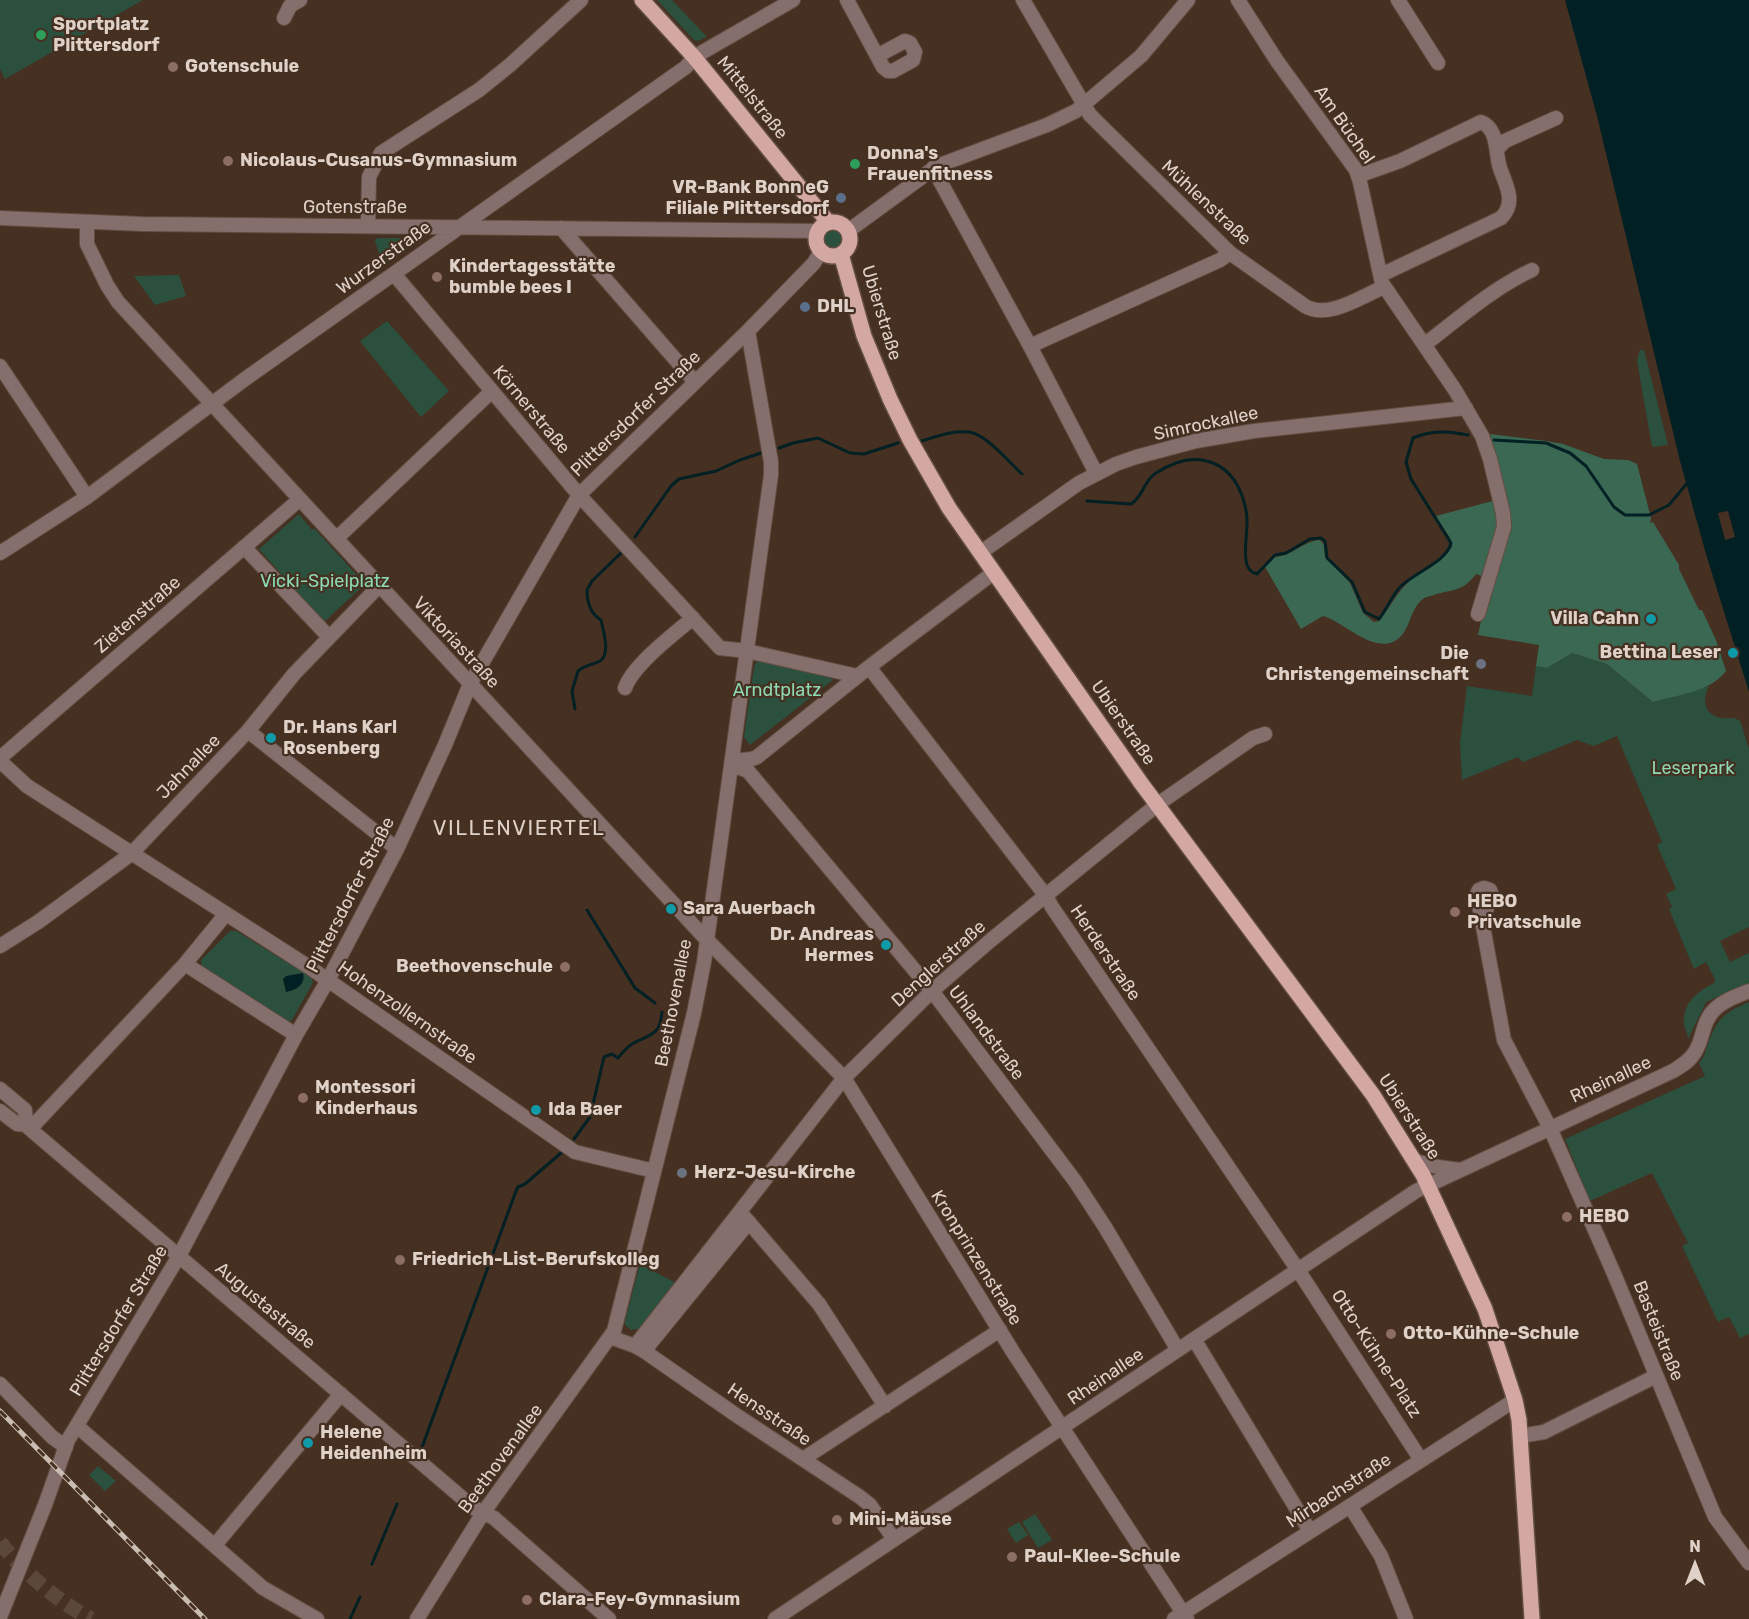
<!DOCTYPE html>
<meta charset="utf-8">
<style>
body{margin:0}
#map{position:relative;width:1749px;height:1619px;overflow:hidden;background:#453022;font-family:Rubik,sans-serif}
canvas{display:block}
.north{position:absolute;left:1665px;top:1535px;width:60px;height:60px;-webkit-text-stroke:4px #453022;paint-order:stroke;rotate:0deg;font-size:16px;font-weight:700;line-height:24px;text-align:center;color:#dfd1c8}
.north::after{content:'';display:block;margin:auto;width:21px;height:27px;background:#dfd1c8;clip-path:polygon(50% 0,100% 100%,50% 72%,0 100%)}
</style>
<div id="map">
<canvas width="1749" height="1619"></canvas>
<div class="north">N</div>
</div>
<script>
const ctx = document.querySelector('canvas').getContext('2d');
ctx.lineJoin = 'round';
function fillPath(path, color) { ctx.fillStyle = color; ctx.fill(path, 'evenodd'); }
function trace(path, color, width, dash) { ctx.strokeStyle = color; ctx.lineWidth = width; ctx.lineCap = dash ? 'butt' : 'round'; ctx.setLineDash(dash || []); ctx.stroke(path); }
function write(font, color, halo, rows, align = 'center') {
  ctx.font = font + ' Rubik,sans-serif'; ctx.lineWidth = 4.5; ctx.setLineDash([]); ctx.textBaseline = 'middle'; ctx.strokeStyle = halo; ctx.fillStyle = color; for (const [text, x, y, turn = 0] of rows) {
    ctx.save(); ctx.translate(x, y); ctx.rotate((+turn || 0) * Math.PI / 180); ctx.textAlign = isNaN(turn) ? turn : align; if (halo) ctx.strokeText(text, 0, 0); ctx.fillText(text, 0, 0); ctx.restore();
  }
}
const green = new Path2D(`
 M0 0H143L5 79 0 69Z
 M657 0H672L707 37 697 41 694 40Z
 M824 239a10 10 0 1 1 20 0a10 10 0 1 1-20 0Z
 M377 238H418L420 239 386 264 382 262 375 241Z
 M179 275 186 296 155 305 134 276Z
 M387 321 449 391 421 417 360 341Z
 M1640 350H1644L1668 445 1652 447 1639 372 1637 360Z
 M299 514 312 530 314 528 365 584 324 622 259 549Z
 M1572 653 1607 664 1653 702 1709 686C1702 699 1704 715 1721 718 1729 719 1733 716 1740 721L1749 749V927L1720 941 1730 962 1749 953V983L1706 1002 1688 1039C1688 1034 1685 1030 1684 1025 1682 1003 1697 992 1714 983L1715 979 1706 962 1694 969 1669 909 1672 907 1666 894 1676 889 1657 845 1662 842 1617 736 1594 746 1577 740 1523 762 1518 757 1462 780 1460 743 1467 686 1532 696 1536 666 1547 668Z
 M758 660 832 677 833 680 750 745 744 737 754 667Z
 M230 931H236L311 977 313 982 311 986 292 1020 286 1022 202 968 201 960Z
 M1749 1002V1334L1740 1338 1729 1317 1718 1322 1682 1246 1688 1243 1652 1173 1590 1201 1565 1139 1705 1076 1699 1063C1704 1058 1705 1053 1707 1046 1717 1019 1723 1013 1749 1002Z
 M640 1264 676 1283 640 1329 631 1330 625 1325V1321Z
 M98 1466 116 1481 105 1491 89 1475Z
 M1035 1514 1052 1540 1038 1548 1022 1522Z
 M1019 1522 1028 1535 1016 1543 1007 1529Z`);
const forest = new Path2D(`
 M1490 434 1546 441 1563 444 1604 459 1628 460 1637 464 1651 518 1650 523 1653 522 1679 565V569L1699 610H1702L1716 640 1726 671C1711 692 1676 695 1653 702L1607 664 1572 653 1547 668 1536 666 1539 645 1478 635 1486 598 1509 525 1507 497Z
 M1500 499 1502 523 1485 577 1476 574C1463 591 1456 589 1436 594 1433 596 1426 596 1423 599 1411 608 1411 624 1402 635 1380 661 1345 622 1323 616L1301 629 1265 567 1274 557C1291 557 1303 541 1320 540L1324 545 1325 557 1350 583 1363 613 1374 622 1379 621C1390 608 1397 591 1411 580 1425 569 1441 562 1452 547L1450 538 1436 516Z`);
const water = new Path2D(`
 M1565 0H1749V692L1706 554 1680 461 1597 116Z
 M303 973C306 984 297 990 286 992L283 979 286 976Z`);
const pier = new Path2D(`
 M1728 511 1735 537 1725 540 1718 513Z`);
const stream = new Path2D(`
 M1494 440 1546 443 1570 453 1586 466 1614 507 1625 515H1649L1669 505 1688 482
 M921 441C936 437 953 430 969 432 986 434 1009 462 1022 474
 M779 448 793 443 818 438 850 453 864 454 898 443
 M1087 501 1131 504C1144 496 1143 481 1156 473 1198 446 1236 461 1246 510 1250 527 1242 548 1247 565 1249 570 1252 573 1257 574L1275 555 1286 553 1310 539 1321 538 1325 541 1327 558 1352 582 1365 612 1379 619C1386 610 1392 596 1400 587 1413 573 1447 562 1451 543L1411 479 1406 462 1413 438C1432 430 1448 431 1468 435
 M635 537 671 486 679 479 716 471 740 460 761 453
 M575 709 572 691 578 671C585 665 592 665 600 661 611 654 603 630 601 620 591 614 587 602 587 590L592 581 621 553
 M587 910 635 988 655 1003
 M574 1139 590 1117 604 1057 612 1054 618 1058C622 1053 626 1048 632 1044 649 1034 660 1037 662 1012
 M421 1450 516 1191 518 1187 525 1184 561 1153
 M372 1564 397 1504
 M350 1619 360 1597`);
const majorTunnel = new Path2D(`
 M0 1542C24 1573 57 1601 91 1619`);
const minor = new Path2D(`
 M847 0 883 67 888 71H893L913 60 915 52 910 43 905 41 877 56
 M1023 0 1090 115 1230 253 1305 306C1328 320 1362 296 1384 287
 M1238 0 1277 61 1356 170 1360 182 1382 283 1455 390 1482 436 1490 459 1503 513 1504 527 1478 614
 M1398 0 1438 63
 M284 18 290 6 300 0
 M1498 148 1505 141 1556 118
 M933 168 1030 346 1096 473
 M1358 176 1400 161 1481 122C1499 129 1495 154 1500 168 1503 177 1508 187 1509 196 1510 204 1507 212 1501 218L1381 275
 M0 218 142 224 818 231
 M87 223V244L107 285 118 302 706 939 844 1078 1013 1352 1187 1619
 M368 226 369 177 381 153 479 90 510 65 581 0
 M561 228 695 382
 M848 231 937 166 1047 125 1076 111 1141 56 1188 0
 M394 274 579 495 720 648 747 651 857 676
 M1424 345C1458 319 1493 288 1532 270
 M1030 346 1220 260 1230 253
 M0 366 87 497
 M337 538 492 391
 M244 547 329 637
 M0 553 87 497 245 379 686 67 694 57 793 0
 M980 553 1079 483 1116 464 1136 457 1196 441 1254 431 1466 408
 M869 667 1046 896 1052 907 1298 1270 1421 1460
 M625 688C633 665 674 634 693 618
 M248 731 397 849
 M0 758 300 499
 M0 761 27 786 309 967 575 1152 654 1171
 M732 761 752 759 757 757 869 667 993 573
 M732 765 748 771 932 991 1075 1181 1105 1227 1178 1350
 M1482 921 1492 895 1490 890 1484 888 1479 890 1477 894 1504 1040 1550 1128 1615 1276 1715 1517 1749 1563
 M0 946 38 922 131 854 248 731 294 674 379 586
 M185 964 296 1035
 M0 1089 25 1110 26 1125 30 1129 440 1479 474 1508 494 1518 609 1619
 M0 1111 17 1124 26 1125
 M30 1129 185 964 225 915
 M1415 1161 1438 1167 1460 1170
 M740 1212 819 1304 885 1406
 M610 1337 635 1346 644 1351 736 1415 860 1497 870 1505 894 1539
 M1194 1339 1310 1531
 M635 1346 844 1078 932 991 991 940 1158 804 1253 738 1265 734
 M644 1351 749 1222
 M0 1384 52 1437 66 1447
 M77 1426 263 1588 317 1619
 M1520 1436 1544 1432 1656 1376
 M803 1459 1000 1330
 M1350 1506 1381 1556 1406 1619
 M215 1545 341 1394
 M0 1617 45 1505 68 1440 179 1256 296 1035 328 980 397 849 445 745 470 684 579 495 748 331 814 263 821 251
 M417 1619 483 1513 614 1331 694 1013 704 962 771 475V462L748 331
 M775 1619 1416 1191 1673 1071C1681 1066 1690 1061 1695 1052 1704 1038 1702 1021 1715 1009 1724 1000 1737 996 1749 991
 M1174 1619 1515 1400`);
const major = new Path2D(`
 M642 0 694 57 828 222
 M816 239a17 17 0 1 1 34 0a17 17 0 1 1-34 0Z
 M841 254 864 336 890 399 910 440 949 508 1141 783 1373 1095 1423 1175 1485 1309 1515 1400 1519 1420 1532 1619`);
const rail = new Path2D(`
 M0 1411 205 1619`);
const markers = [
 [41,35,6,"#2e9e5b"],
 [173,67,6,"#8d6e63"],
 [228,161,6,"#8d6e63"],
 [855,164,6,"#2e9e5b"],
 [841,198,6,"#5c6f8a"],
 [437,277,6,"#8d6e63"],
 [805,307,6,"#5c6f8a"],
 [1651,619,6,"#0f9aa8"],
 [1733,653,6,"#0f9aa8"],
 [1481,664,6,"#6b7280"],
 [271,738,6,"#0f9aa8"],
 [671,909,6,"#0f9aa8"],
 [1455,912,6,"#8d6e63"],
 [886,945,6,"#0f9aa8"],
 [565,967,6,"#8d6e63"],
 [303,1098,6,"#8d6e63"],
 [536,1110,6,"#0f9aa8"],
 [682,1173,6,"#6b7280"],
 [1567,1217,6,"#8d6e63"],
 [400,1260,6,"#8d6e63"],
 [1391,1334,6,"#8d6e63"],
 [308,1443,6,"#0f9aa8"],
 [837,1520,6,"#8d6e63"],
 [1012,1557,6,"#8d6e63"],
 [527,1600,6,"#8d6e63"]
];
const poiNames = [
 ["Sportplatz",53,25],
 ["Plittersdorf",53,46],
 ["Gotenschule",185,67],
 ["Donna's",867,154],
 ["Frauenfitness",867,175],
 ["Nicolaus-Cusanus-Gymnasium",240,161],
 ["VR-Bank Bonn eG",829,188,"right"],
 ["Filiale Plittersdorf",829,209,"right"],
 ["Kindertagesstätte",449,267],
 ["bumble bees I",449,288],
 ["DHL",817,307],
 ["Villa Cahn",1639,619,"right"],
 ["Bettina Leser",1721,653,"right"],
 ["Die",1469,654,"right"],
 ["Christengemeinschaft",1469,675,"right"],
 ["Dr. Hans Karl",283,728],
 ["Rosenberg",283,749],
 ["HEBO",1467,902],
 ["Privatschule",1467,923],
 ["Sara Auerbach",683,909],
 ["Dr. Andreas",874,935,"right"],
 ["Hermes",874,956,"right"],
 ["Beethovenschule",553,967,"right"],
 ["Montessori",315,1088],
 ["Kinderhaus",315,1109],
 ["Ida Baer",548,1110],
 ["Herz-Jesu-Kirche",694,1173],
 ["HEBO",1579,1217],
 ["Friedrich-List-Berufskolleg",412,1260],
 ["Otto-Kühne-Schule",1403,1334],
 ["Helene",320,1433],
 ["Heidenheim",320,1454],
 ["Mini-Mäuse",849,1520],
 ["Paul-Klee-Schule",1024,1557],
 ["Clara-Fey-Gymnasium",539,1600]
];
const streetNames = [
 ["Mittelstraße",752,98,51],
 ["Am Büchel",1344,125,55],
 ["Mühlenstraße",1206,203,43],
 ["Gotenstraße",355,208],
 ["Wurzerstraße",384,258,-36],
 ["Ubierstraße",881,313,73],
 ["Körnerstraße",531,410,50],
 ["Plittersdorfer Straße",636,414,-44],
 ["Simrockallee",1206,424,-12],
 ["Zietenstraße",138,615,-41],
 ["Viktoriastraße",456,643,47],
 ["Ubierstraße",1123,723,55],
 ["Jahnallee",189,767,-46],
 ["Plittersdorfer Straße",351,895,-63],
 ["Herderstraße",1105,953,56],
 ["Denglerstraße",939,964,-42],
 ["Beethovenallee",674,1003,-79],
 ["Hohenzollernstraße",407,1013,35],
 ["Uhlandstraße",986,1033,53],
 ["Rheinallee",1611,1080,-25],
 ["Ubierstraße",1409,1117,57],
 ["Kronprinzenstraße",976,1258,58],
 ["Augustastraße",265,1306,40],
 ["Plittersdorfer Straße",119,1321,-59],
 ["Basteistraße",1658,1331,68],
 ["Otto-Kühne-Platz",1376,1354,57],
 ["Rheinallee",1106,1377,-34],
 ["Hensstraße",769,1415,34],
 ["Beethovenallee",501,1459,-54],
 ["Mirbachstraße",1339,1491,-33]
];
const parkNames = [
 ["Vicki-Spielplatz",325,582],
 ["Arndtplatz",777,691],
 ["Leserpark",1693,769]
];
const quarterNames = [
 ["VILLENVIERTEL",519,829]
];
fillPath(green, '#2b503e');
fillPath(forest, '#3b6852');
fillPath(water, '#012023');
fillPath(pier, '#453022');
trace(stream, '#012023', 3);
trace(majorTunnel, '#5c483b', 15, [15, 8]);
trace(minor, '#614d40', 16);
trace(major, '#614d40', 18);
trace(minor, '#856f6c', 14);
trace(major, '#d3a7a2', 15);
trace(rail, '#cbbcb2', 5);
trace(rail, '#453022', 3, [9]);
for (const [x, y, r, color] of markers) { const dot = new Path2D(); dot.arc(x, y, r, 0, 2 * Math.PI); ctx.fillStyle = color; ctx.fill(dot); trace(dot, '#453022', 2); }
write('bold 18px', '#dfd1c8', '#453022', poiNames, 'left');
write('18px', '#dfd1c8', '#453022', streetNames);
write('18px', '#8ed9b3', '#453022', parkNames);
ctx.letterSpacing = '1.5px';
write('21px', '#dfd1c8', '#453022', quarterNames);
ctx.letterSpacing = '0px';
</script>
